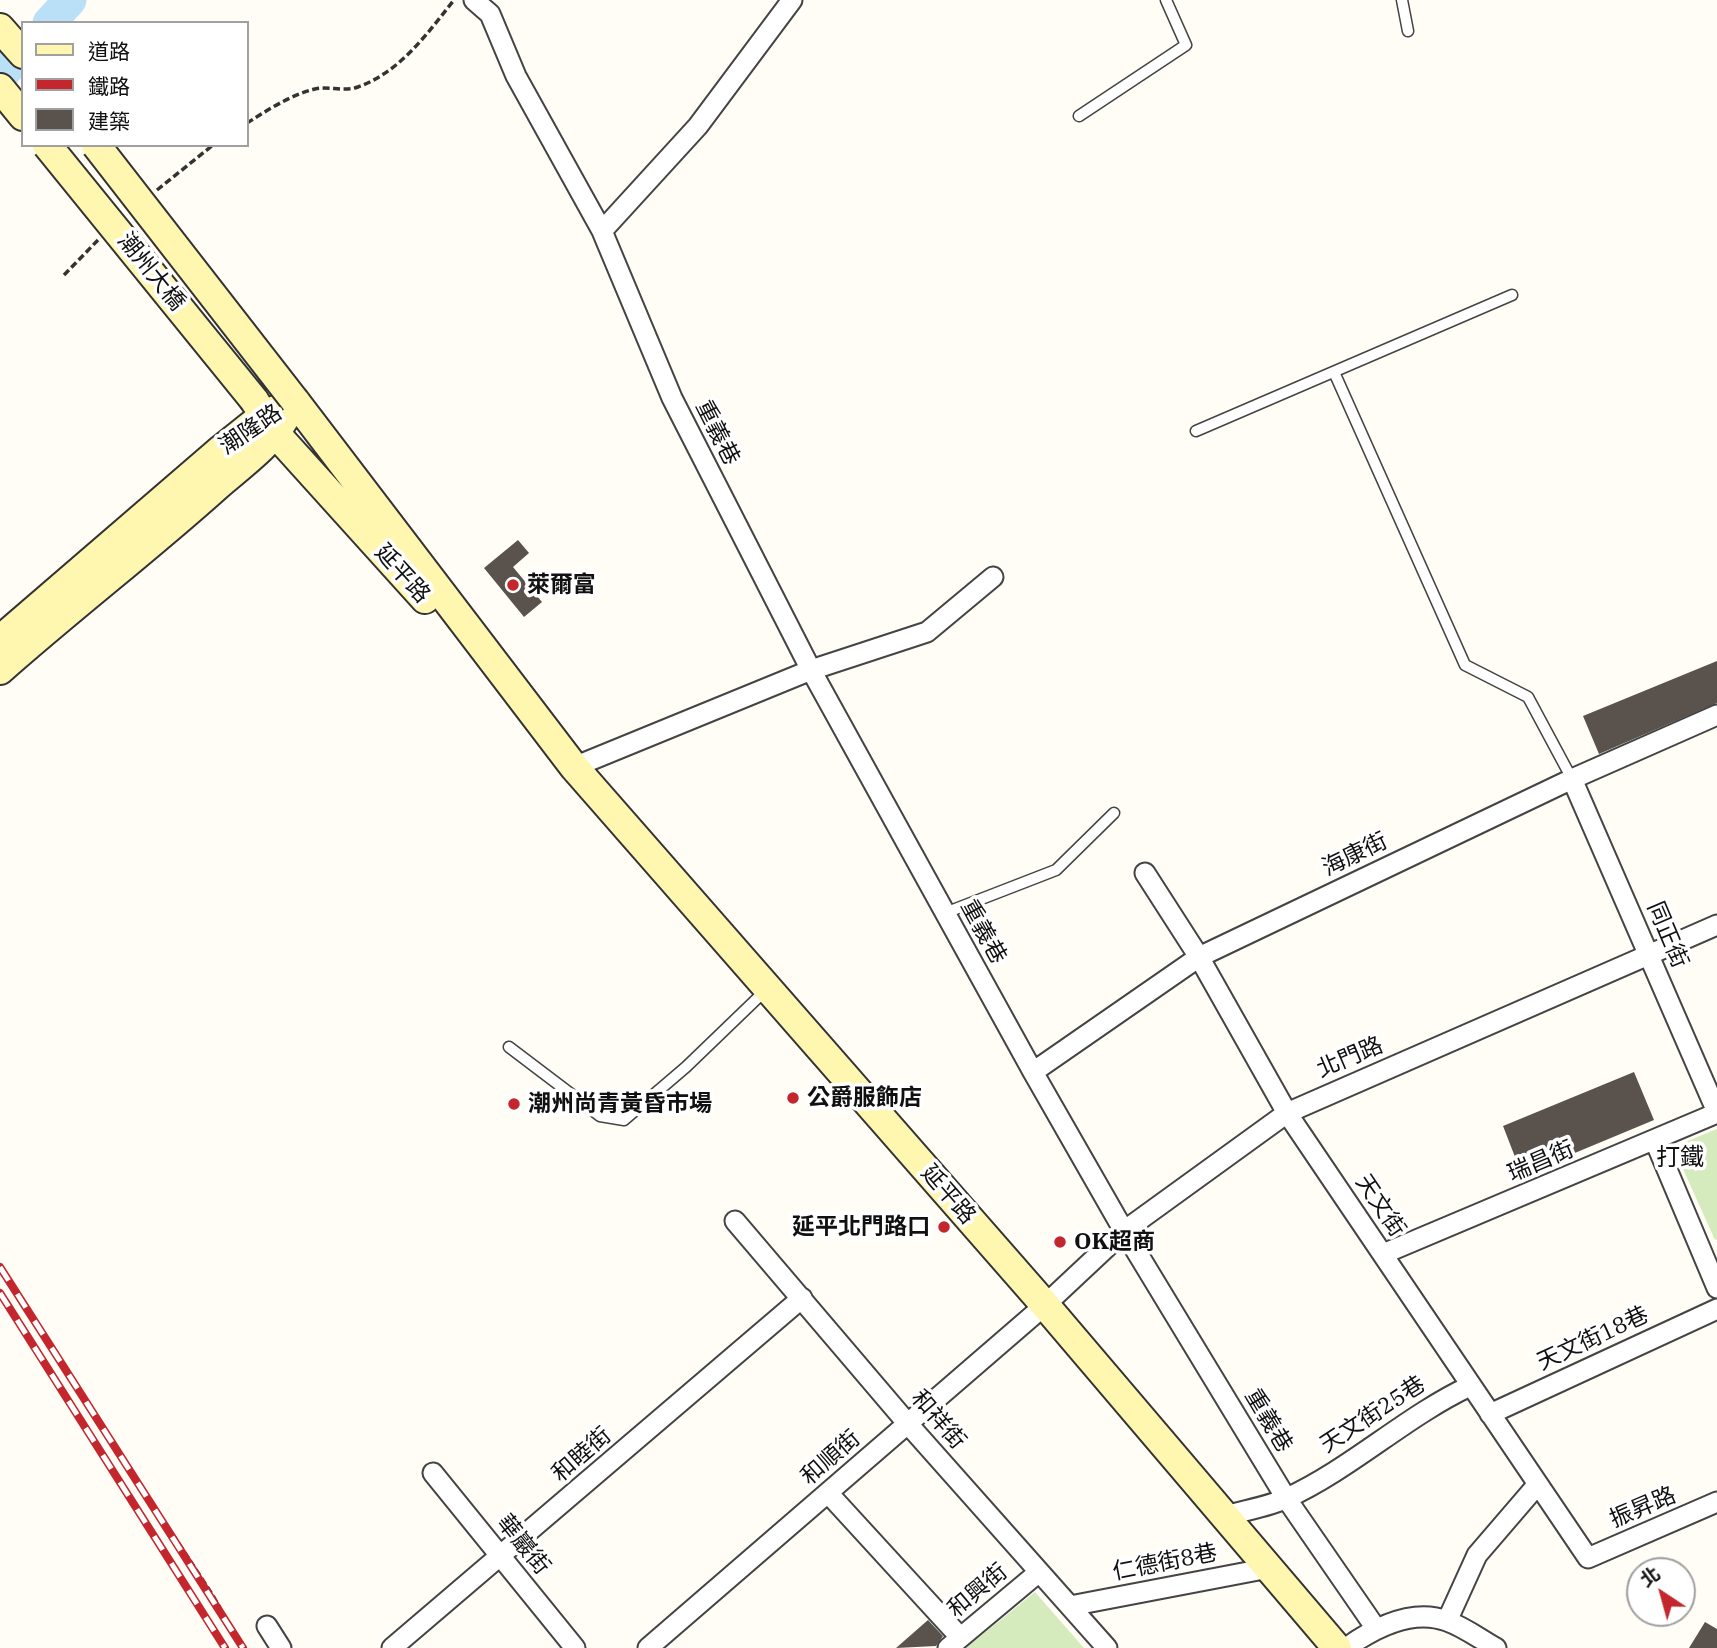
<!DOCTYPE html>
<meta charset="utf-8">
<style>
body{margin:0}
#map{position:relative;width:1717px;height:1648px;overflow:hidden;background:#fffdf5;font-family:"IBM Plex Serif","Noto Sans TC",serif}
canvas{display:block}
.legend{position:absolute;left:21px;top:21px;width:228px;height:126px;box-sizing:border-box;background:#fff;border:2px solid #a0a0a0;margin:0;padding:9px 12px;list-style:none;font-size:21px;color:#111}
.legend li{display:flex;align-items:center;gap:14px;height:35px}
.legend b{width:35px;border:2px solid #a0a0a0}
.north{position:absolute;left:1626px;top:1557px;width:70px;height:70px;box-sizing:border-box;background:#fff;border:2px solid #a0a0a0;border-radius:50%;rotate:324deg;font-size:19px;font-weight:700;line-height:28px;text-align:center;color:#111}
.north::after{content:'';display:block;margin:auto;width:24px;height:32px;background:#c4262e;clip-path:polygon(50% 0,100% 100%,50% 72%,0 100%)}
</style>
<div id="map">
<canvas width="1717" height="1648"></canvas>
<ul class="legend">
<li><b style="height:9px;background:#fff6b0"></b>道路</li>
<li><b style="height:9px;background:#c4262e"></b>鐵路</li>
<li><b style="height:19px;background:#5a524d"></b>建築</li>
</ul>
<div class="north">北</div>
</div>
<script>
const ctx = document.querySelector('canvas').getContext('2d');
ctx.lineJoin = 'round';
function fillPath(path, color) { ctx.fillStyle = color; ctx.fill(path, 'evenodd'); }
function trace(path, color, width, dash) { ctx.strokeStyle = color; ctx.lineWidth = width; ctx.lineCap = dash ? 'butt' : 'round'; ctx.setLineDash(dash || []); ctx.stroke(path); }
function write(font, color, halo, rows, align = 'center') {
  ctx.font = font + ' "IBM Plex Serif","Noto Sans TC",serif'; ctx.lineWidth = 7; ctx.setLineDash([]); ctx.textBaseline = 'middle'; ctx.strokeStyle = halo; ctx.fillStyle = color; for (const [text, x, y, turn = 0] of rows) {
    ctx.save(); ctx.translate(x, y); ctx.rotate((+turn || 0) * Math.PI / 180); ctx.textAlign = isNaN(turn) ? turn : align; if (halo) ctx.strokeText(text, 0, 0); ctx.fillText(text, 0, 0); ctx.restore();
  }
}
const green = new Path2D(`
 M1717 1129V1239L1715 1240 1673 1147Z
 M1035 1592 1084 1648H966Z`);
const river = new Path2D(`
 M49 23 70 0
 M0 76 23 52`);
const building = new Path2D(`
 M518 540 529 553 513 567 542 602 524 617 484 568Z
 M1717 661V703L1599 754 1583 716Z
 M1634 1072 1654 1120 1522 1175 1503 1126Z
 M928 1620 943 1636 936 1646 896 1648Z
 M1705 1622 1717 1629V1648H1689Z`);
const path = new Path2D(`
 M247 123C268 110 290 95 315 89 329 86 343 92 358 87 400 72 427 34 454 0
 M157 190 213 145
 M64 275 98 240
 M0 1271 212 1594 243 1648`);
const lane = new Path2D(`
 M1402 0 1408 31
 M1079 116 1186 45 1166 0
 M1334 372 1465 665 1528 697 1572 779
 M1196 431 1512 295
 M945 913 1056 870 1114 813
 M509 1047 600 1116 624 1120 686 1067 767 989`);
const street = new Path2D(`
 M474 0 490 14 516 76 602 231 672 398 811 670 1033 1072 1124 1231 1286 1498 1375 1627
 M602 231 698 126 792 0
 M574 767 811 670 927 632 993 577
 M1572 779 1717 1112
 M1145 873 1199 957 1287 1113 1588 1558 1717 1502
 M1033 1072 1199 957 1572 779 1717 715
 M1655 1141 1717 1288
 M735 1221 908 1424 1107 1648
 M1383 1254 1717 1113
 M1490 1414 1717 1309
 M433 1473 575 1648
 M828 1493 960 1637
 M1225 1516C1245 1510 1268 1507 1287 1498 1352 1468 1406 1416 1470 1386
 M1070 1606 1269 1568
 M1447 1621 1477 1555 1538 1484
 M267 1626 281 1648
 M392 1648 802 1298
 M648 1648 1045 1305 1124 1231 1287 1113 1717 925
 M948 1648 1039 1572
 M1346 1648C1374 1628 1412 1608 1447 1621 1464 1627 1480 1639 1496 1648`);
const secondary = new Path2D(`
 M0 28 23 54
 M0 88 23 116
 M254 400 276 434 425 599
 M295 401 574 767 1045 1305 1337 1648
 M0 640 218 452 263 416 280 408
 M0 670C71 607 147 549 217 486 241 465 269 446 285 418`);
const rail = new Path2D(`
 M0 1267 243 1648
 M0 1293 225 1648`);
const secondaryBridge = new Path2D(`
 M47 145 254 400
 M96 145 295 401`);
const markers = [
 [513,585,7,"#c4262e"],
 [793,1098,7,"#c4262e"],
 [514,1104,7,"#c4262e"],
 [944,1227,7,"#c4262e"],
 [1060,1242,7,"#c4262e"]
];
const streetNames = [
 ["潮州大橋",151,272,51],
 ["潮隆路",251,430,-34],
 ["重義巷",717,433,63],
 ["延平路",402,574,48],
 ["海康街",1355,855,-26],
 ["重義巷",983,932,61],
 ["同正街",1667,935,67],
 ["北門路",1350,1058,-23],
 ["瑞昌街",1541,1162,-23],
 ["延平路",948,1195,49],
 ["天文街",1380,1206,56],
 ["天文街18巷",1593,1339,-25],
 ["天文街25巷",1373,1415,-33],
 ["和祥街",938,1420,49],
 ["重義巷",1268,1421,59],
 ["和睦街",582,1455,-41],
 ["和順街",831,1458,-41],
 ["振昇路",1643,1508,-23],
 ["華巖街",523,1545,51],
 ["仁德街8巷",1165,1563,-11],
 ["和興街",978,1591,-40]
];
const poiNames = [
 ["萊爾富",527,585],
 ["公爵服飾店",807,1098],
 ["潮州尚青黃昏市場",528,1104],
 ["延平北門路口",930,1227,"right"],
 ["OK超商",1074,1242]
];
const neighbourhoodNames = [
 ["打鐵",1680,1158]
];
fillPath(green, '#d5ebbd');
trace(river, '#b9e0f7', 33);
fillPath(building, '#5a524d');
trace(lane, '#444', 13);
trace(street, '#444', 23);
trace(secondary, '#333', 32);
trace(path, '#333', 3.5, [7, 3.5]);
trace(lane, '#fff', 10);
trace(street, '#fff', 19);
trace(secondary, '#fff6b0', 28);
trace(rail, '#c4262e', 8);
trace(rail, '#fff', 5, [16]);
trace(secondaryBridge, '#333', 32, []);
trace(secondaryBridge, '#fff6b0', 28);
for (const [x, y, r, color] of markers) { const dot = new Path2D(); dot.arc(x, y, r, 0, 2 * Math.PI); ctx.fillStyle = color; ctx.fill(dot); trace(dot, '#fff', 2.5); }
write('23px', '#111', '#fff', streetNames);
write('bold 23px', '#111', '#fff', poiNames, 'left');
write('24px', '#111', '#fff', neighbourhoodNames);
</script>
